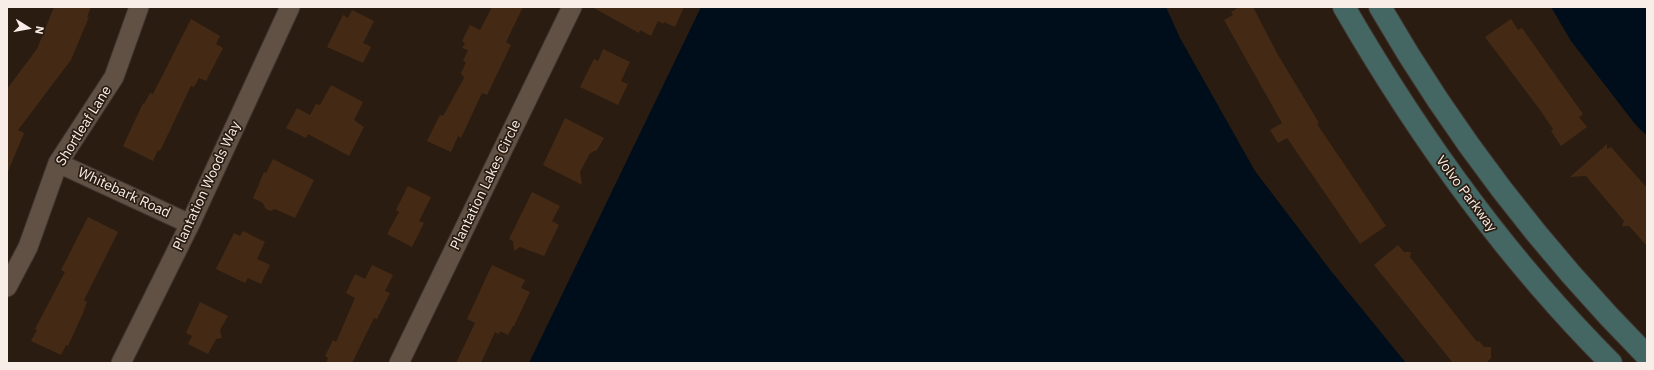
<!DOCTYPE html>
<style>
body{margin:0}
#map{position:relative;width:1654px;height:370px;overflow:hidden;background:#2a1c11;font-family:"IBM Plex Sans",sans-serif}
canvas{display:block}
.frame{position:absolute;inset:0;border:8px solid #f8eee7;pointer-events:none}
.north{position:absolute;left:8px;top:8px;width:40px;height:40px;-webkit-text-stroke:3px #2a1c11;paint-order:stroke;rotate:101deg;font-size:11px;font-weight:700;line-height:16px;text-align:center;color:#f8eee7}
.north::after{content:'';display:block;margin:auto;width:14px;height:18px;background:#f8eee7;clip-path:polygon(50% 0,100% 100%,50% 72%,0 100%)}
</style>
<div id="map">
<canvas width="1654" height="370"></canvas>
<div class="frame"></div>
<div class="north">N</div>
</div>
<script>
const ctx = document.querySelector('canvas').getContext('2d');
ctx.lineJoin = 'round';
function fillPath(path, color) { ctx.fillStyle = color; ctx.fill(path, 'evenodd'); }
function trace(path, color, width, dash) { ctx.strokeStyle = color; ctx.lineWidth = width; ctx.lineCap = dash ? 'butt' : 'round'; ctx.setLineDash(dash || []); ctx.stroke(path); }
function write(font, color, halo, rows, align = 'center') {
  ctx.font = font + ' "IBM Plex Sans",sans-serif'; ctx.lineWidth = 3.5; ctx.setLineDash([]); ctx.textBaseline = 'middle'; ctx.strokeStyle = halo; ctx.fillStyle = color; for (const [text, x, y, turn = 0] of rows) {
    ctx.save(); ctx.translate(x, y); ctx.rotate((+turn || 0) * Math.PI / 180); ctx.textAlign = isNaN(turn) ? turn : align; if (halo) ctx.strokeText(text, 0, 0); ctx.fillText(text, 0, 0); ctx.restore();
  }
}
const water = new Path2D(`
 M701 7H1166L1180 38 1255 171 1331 271 1406 363H529Z
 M1551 7H1647V136L1635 124 1571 41Z`);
const building = new Path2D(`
 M54 7H91L87 17H89L71 60 18 130 24 133 7 174V89L37 49Z
 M492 7H523L506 42 511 45 487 95 482 93 461 138 458 136 451 152 427 141 440 115 443 116 464 78 461 73 466 62 463 61 468 50 462 48 465 43 462 41 470 25 480 30Z
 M592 7H684L675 27 664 22 663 24 658 21 651 36 640 30 639 33Z
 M1239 7H1253L1278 55 1319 123 1317 124 1386 226 1360 244 1287 138 1278 143 1270 130 1282 123 1224 20 1233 15 1231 12Z
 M352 10 374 21 363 43 371 47 363 63 327 47 343 15 348 18Z
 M191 19 220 36 216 44 223 48 206 81 199 78 194 87 191 86 160 151 158 150 153 161 123 146 143 103 144 104 150 93 153 94Z
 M1511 19 1518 30 1522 28 1583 114 1579 117 1587 127 1561 146 1551 131 1553 129 1540 110 1485 37Z
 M603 49 630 62 621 81 628 84 618 105 580 87 594 59 598 61Z
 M331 85 363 102 354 120 364 127 349 156 308 134 306 138 286 128 297 108 310 115 316 104 320 105Z
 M565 118 604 138 597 150 590 153 580 172 582 185 543 165Z
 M1607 144V149L1611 147 1647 188V246L1629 226H1622L1624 221 1586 176 1570 177Z
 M273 159 314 180 295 218 275 209 270 211 265 208 263 203 253 198 264 172 266 173Z
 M408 186 431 197 419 221 424 223 412 247 387 234 399 212 396 210Z
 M532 192 560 206 552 221 559 225 544 256 520 247 514 251 513 241 509 239Z
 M88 217 118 232 84 300 87 302 83 313 68 346 66 345 61 355 31 341 37 330 35 329 65 272 61 270Z
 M243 231 265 242 257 259 270 265 261 284 248 278 245 283 216 269 234 233 240 236Z
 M1398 245 1404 252H1411L1410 257 1477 342 1479 341 1484 347H1491V358L1486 363H1453L1374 265Z
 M372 265 393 275 385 291 390 293 377 319 374 318 352 363H326L328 358 325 356 333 340 336 342 355 298 346 293 355 274 365 279Z
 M492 265 525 280 521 288 530 292 514 326H513L508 335 500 331 499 334 495 332 481 363H456L475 323 467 319Z
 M200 302 228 316 220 330 222 338 216 339 208 354 188 344 192 336 186 333Z`);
const street = new Path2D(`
 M58 163 190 224
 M7 287 28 247 58 163 114 77 139 7
 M121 363 190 224 290 7
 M399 363 572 7`);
const secondary = new Path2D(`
 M1344 7C1419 137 1505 257 1611 363
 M1380 7C1454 135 1543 251 1647 356`);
const streetNames = [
 ["Shortleaf Lane",84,126,-58],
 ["Plantation Lakes Circle",486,185,-64],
 ["Plantation Woods Way",207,186,-65],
 ["Whitebark Road",124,193,25],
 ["Volvo Parkway",1466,194,53]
];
fillPath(water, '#000d1a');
fillPath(building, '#442a14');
trace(street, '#40342f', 21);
trace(secondary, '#40342f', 24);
trace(street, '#615144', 19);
trace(secondary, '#446764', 22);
write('14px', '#f8eee7', '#2a1c11', streetNames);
</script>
